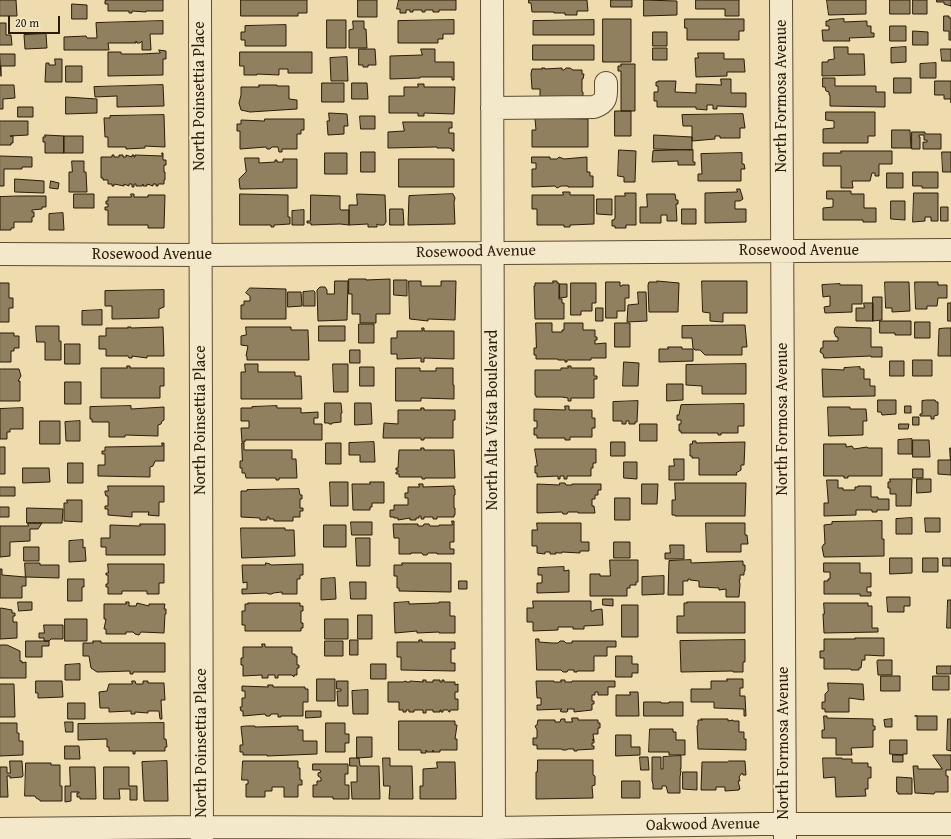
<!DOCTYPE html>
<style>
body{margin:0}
#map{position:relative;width:951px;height:839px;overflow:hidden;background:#eedcaf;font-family:"Gentium Book Plus",serif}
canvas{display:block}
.scale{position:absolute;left:8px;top:16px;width:52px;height:18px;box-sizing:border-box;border:2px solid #2b1c08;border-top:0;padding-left:5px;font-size:12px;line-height:14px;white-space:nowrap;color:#2b1c08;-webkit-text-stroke:3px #f4e8cb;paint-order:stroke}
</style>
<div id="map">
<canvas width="951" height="839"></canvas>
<div class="scale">20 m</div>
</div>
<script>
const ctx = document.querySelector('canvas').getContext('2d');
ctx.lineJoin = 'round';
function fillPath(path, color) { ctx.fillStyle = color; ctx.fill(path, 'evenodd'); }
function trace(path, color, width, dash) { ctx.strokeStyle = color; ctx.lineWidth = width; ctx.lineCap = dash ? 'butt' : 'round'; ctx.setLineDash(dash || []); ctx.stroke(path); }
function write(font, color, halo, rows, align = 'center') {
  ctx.font = font + ' "Gentium Book Plus",serif'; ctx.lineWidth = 4; ctx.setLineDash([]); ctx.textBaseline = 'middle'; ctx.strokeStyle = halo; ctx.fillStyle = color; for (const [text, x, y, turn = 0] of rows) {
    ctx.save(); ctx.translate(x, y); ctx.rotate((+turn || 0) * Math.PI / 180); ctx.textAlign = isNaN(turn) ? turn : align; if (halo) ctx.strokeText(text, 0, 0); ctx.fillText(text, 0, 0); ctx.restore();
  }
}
const building = new Path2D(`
 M0 0H16L17 16H0Z
 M108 0H163V11H146V12L132 11V13H129V11H108V4H105V1Z
 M241 0H307V13H298V16H241Z
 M358 0H377V17H358Z
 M399 0H456V10H439V12H433V10H425V12H422V10H413V12H410V10H406V13H400V9H397Z
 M529 0H587L588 11H577V15H565V13H554V12H532L531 3H529Z
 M611 0H632V7H611Z
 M644 0 677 1V15L644 16Z
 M696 0H739V16H725V9H696Z
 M827 0H866V14L829 15Z
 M890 0H910V14H890Z
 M913 0H927V14H913Z
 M937 0H951V6L944 4V2H937Z
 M72 4 87 5V19H72Z
 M944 16H949V18H951V40H949V31H944Z
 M603 19H631V62H603Z
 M685 19H744V31H739V40H687V28H685Z
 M844 19V22L867 21V26H871V33H874V37L849 38 850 41H823L822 30H829V26H826V21H829V20Z
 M327 20H346V48H327Z
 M454 20V34H443V39H438V43H398V21Z
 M594 20V35H533V21Z
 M163 21V34H150L151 50H142V41L140 43H137L136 41V43H108L109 50H64V37L86 36 87 38H97L96 23Z
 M353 21H364V29H366L367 48H349V30L353 29Z
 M0 23H6V35H11L12 45H0Z
 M286 25V46H245V40H241V32H245V26Z
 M890 26H906V41H890Z
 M913 31 928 32V45H913Z
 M653 32H667V46H653Z
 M46 34 47 48 25 49 24 35Z
 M533 45H594V60H533Z
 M834 47H848V54H864L865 75 822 76V62H828V60L834 59Z
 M906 47V62L891 63V48Z
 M653 48H667V60H653Z
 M359 49H375L376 65H368V67H363V65H359Z
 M421 49H435V62H454V80H452V77H420V78L390 79V56L422 55Z
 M941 49H951V61H942Z
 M159 50 166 51V59H163V75L108 76V52H121V54H141L160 53Z
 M240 52H312V73H288V69H279V75L257 74V75H244V66H240Z
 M698 53H724V59H744L745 72H727V76L696 77 695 58H698Z
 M0 54H15V66H1V76Z
 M347 57 348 81H331L330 58Z
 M55 59H62V82H45L46 63H49V65H55Z
 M936 63V78H920V64Z
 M621 64H635V111H621V71H618V66H621Z
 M66 66H82V82H66Z
 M542 68H545V69L562 68V70H564L566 68H570L573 70H582V74H584L583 79H582V92H583V98L540 102V89H532L531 74 532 69H542Z
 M823 78H835V86H876V92H885V107L830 106V95H829V92L826 91 825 87H823Z
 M894 78H911V93H894Z
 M721 79H731V93H746V107L717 106V109H713V105H707V110L696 109V107H657V101H654V92H658V86H656V82H658V81H676L675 92 696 93V84L721 85Z
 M935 81H951V103V99H944V95H935Z
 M322 83H344V102H322Z
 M352 83H367L368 99H352Z
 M418 84H424V87H455L454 114 424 113V116H418V113H389V96H404V87H418Z
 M0 85H14L15 98 3 99V109H0Z
 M163 85 164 106 117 107V96L95 97 94 87Z
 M259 85H277V86H289V99L297 100V109L250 112 241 110 239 103 241 95V87H259Z
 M66 97 97 99V113L66 114Z
 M18 107H33V117H18Z
 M615 111H631V136H615Z
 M826 112H875V136H868V143H823V129L834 128V121L826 120Z
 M329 113 347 114 348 126H344V134L328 135 327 121H329Z
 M743 114 745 128H740V138H720V136H715V139L692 141V126H683L682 115Z
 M164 115 165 147 145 146V148L126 149V147H108V137H105L104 118H110V116Z
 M360 116H375V129H361Z
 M543 118 588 119V147H532V130H536L535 119Z
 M265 119H304V130H301V134H297V149H282V152H279L278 147H272L270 149H267L266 147 240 149V131H237V124H241V120L264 121Z
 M0 121H28V135L10 136H13V143H11V145H0Z
 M403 122H452V128H449V133H454V151H452V149L449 148H437V147L388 148V132L404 131Z
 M892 130H910L911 148H892Z
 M912 132H925V134H941V149H923V142H927V140H924V135H919V137H920V149H912Z
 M45 135 64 136V153H45V142H43V137H45Z
 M654 135 692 137V150L654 149Z
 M64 136H83V153H64Z
 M619 150 636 151 635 182H624V177L618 176Z
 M693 150V162H695V165H678V161L652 162 653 151Z
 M841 151H892V164H879V176H875V173H872L870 181H852L853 188H841V166H823V153H841Z
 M361 152H375V172H361Z
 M942 152H951V172H943Z
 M162 153H163V160H166V165H164V172H165V180H164V184H158V186H156V184H153V186L147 184V186H143V184L142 186H136V184H134V187H132V184H129V186L124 184V186L114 184V186H112V184H108V180H103V178H101V157H112V155H114V157H119V155H123V157H126V155L132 157V155H134V157H135V155L162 156Z
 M325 153H347V174H325Z
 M742 153V164H744L745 169H741V181H698V174H702L701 154Z
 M0 156 32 157V167H22V169H4V186H0Z
 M532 157H550V159H557L559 157 564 159 587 157V172H590V176H593V187H568V186H561L557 188 555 186 532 187V169H536V163H532Z
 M245 158H259V163L275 162V160H277V162H283V159H297V188L240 189 239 179 246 172Z
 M399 159H454V187H399Z
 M72 161H84V172H86L87 192H69V172H72Z
 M913 172H938V188H922V186H913Z
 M887 173H903V188H887Z
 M15 179 44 181V193L15 192Z
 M51 181 59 183 58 189 50 188Z
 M737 189H740L743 199 740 201H735V209H746V222L705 223V193L737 192Z
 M827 191H851V194H864V208H876V222H863V220H823V208L833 207V199H827Z
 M563 192H570V195H594V224L570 225V227H564V225H537V209H532V195H563Z
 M625 193H636V225H626V228H615V226H612V220H614L615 218V196H625Z
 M914 193H938V221H931V217H925V221L913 222Z
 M74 194H94V208H74Z
 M131 194H134V197H148V195H165L164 228H148V225H108V210H105V207H108V204H106V201H108V197H131Z
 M240 194 288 195V217H290V224L274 225V227H271V225H240Z
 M357 194 385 195 386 222 384 225H379L377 224V227H368V224L349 225V205H357Z
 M453 194 455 198 454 202 455 224 408 225 409 196Z
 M647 194H675L676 200H678V204H676L677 221H667V215H661V223H640V207H647Z
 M311 195 340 196V209L341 210H349V225L340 224 311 225V223H307V221H310Z
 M18 196H46V207H42V209L32 210V212H34V217H32V222H14V228H11V230H0V197Z
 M597 199H612V215L597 214Z
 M891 201H905V220L891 219Z
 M941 207H948V221H941Z
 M390 209H403L404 225H390Z
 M682 209H696V224H682Z
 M304 210V225H292V211Z
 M63 213 64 230H49V214Z
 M349 279H366V280L390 279V314H376V323H360V314H352V294H349Z
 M394 280H407V296L394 295Z
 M335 281H348L347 320 318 321 317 290 320 287H325L327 290V294H334Z
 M409 281H421V286H441V281H456L455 320 428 319V321L410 319Z
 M553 281H557V283H559V299H562V303H564V319H535L534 286H535V283H553Z
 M657 281 679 283 678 312H649L648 285 649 282H657Z
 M702 281H747V313H723V322L710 321V313L703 312Z
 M606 282H620V286H622V285H629V298H625V311H617V318H606Z
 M885 282H909L910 311 892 312V308H886Z
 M915 282H938V285H947V298H938L937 306H927V309H916Z
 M0 283H9V298H13V308H9V322H0Z
 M571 283H596V303H592V311H581V315H571Z
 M560 284H567V297L560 298Z
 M840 284V285H862V304H852V312L825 313 824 307 830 306V296L823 297 822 285Z
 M250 288 286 289V319H241V305H244V301H250V296L246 293Z
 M164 290V307L159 309V318L112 319V306H105V291Z
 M314 291 315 292V306H303V292Z
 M288 292H301L302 306 288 307Z
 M638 292H646L647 321 627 322 628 305 638 304Z
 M873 297H882V320L873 321Z
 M864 303H873V321H856V308H864Z
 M948 303H951V321H948Z
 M596 308H603V321H596Z
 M102 310V325H82V311Z
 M880 321H911V335H895V333H880Z
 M915 322H930V338H915Z
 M536 323H552V332H562V330H564V323H583V330H595V337H597V340H595V344L606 343V358H591V360H567V362H565V360H558V359H536V355H534V348H536Z
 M615 323H630V347H615Z
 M359 324H374V343H359Z
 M733 325H745L747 347H742V355H705L700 350H695L693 348 692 338H682V326Z
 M36 326H59V341H61V360H45V342H37Z
 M319 326H345V341H319Z
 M128 327H131V328L163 327 164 356H147V358L132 356V358H129L128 356H106V349H99V336H106V328H128Z
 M246 327H291V330H308L309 360H247V356H246L248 346 241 345V336L246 335Z
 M837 327 871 328V347H882V357H871V356L824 358 823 354 820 352 821 348H823V341H838V337H836L834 332 835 328Z
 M422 328H424V331H454V359L424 358V362H421V358L397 359V354H391V338H397V331H422Z
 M946 328H951V356H938L939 329Z
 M0 333H14V336H19V348H14V351H11V362H0Z
 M65 344H80V364H65Z
 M668 347H682V349H693V361L659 362V349H668Z
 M350 350H360V363H350Z
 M913 360H932V376H913Z
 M890 361H904V376H890Z
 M624 362 639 363 638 386H623Z
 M245 364H258V372H295V376H301L302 399H241V372H245Z
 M333 364H348V392H334Z
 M746 364V394H702V386L686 385V365Z
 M127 366H130V368H164V386H160V398H101V368H127Z
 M568 366H571V368H594V376H597V379H594V398H571V401H568V398L562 397H536V395H535V370H561V368H568Z
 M360 367H374V386H360Z
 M860 367V369H864V379H870V386H875V396L823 397 822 369 844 370V368Z
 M396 368H420V371H436V368H453V385H454V399L421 398V401H396Z
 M0 369H19L21 376 18 381H20V401H0Z
 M65 382H81V404H65Z
 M667 384H683V400L667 401Z
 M878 400H896V414L882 415 881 412H878Z
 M927 400H935L936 402H938V415L934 416V419H931V416H920V414H922V401Z
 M638 401 637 422H635V424H629V421H626V424H622V421H613V402Z
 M325 403H341L342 413H341V422L332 423V424H329V423H325Z
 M355 403H371L372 424 355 425Z
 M744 404V426H738V433H721V435H718V433H681V431H679V424H681V420H677V415H679L681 405Z
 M131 406V409L164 407V420L162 421 161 424 158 425V436L125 435V437H109V422H92V419H90V407Z
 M277 406V408H301V413L318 412V418H314V424H322V440H245V442H242L241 428H249V421H241V408H252V407Z
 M565 406H569V410H592V418H595V428H592V437H570V440H565V438H537V435H534V428H537V421H534V409L565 410Z
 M905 406H911V413H905Z
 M828 407H850V409H866L867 421H863V435L829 436Z
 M23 408V429H10V432H7V439H0V409Z
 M421 408H424V410H455V420H453V438H424V440H421V438H383L384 423 398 424V410H421Z
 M913 417H919V425H913Z
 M40 421H60V444H40Z
 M80 421V441H66L65 422Z
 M640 424H657V441H640Z
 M899 424H909L908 429H899Z
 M912 439V454H898V440Z
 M913 440H929L930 457H913Z
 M693 441H696V443L745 442 744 465H741V470L736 473 737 475H699V458H692V456H690V444H692Z
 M374 442 375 462H360V455H349V443Z
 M611 442H625V456H611Z
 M162 443H164V461H155L153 466 150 467V477L98 476V465H105V454H102V451H105V447L162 446Z
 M242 443H244V450H292V459H296L297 478H279V480H276V478H246L245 473H242V468H240V461H242Z
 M326 443H341V464H326Z
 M824 444H846V447L852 446 854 449 867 447 868 448H882V476H848V478H844V476H824Z
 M0 447H5V474H0Z
 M421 448H424V450H454L455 478H425V479H422V477H399V474H396V472H398V470H396V468H398L399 450H421Z
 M950 448H951V475L938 474V460H950Z
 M535 449H596V463H593V468H591V476H567V479H564V476H560V479H558V476L537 477V473H535V466H537Z
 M674 459H684V480H669V466H674Z
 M624 462H637V479L624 478Z
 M68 463H83V483H68Z
 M23 468H49L50 482 23 483Z
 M913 469H923V478H913Z
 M890 479H912L911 506H896V494H890V488H888V482H890Z
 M917 479H931V492L917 493Z
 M827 480H838V488H843V490H855V487H858V486H871V497H878V499H889V510H877V512H872V510H856V515L824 516V503H828Z
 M330 482H348V506H331Z
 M370 482H384V503H372V507H370V510H353L352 484H370Z
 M560 483H565L566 485H572V484H601V490H598V495H595V499H592V506H594L595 513H578V512H568L567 514H563L562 512 537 513V484L559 485Z
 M675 483H746L745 516H675V515H672V500H675Z
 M419 484H423V487L454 486V489H455V495H454V508H455V515H454V517H437V519H433V517H424V519H421V516H419V518H416V520H410V518L398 520V518H394V517H390V510H394V505H408V498H405V493H408V487H419Z
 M642 484H658L657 504H642Z
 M108 486H164V502H159V516L148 515 149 512H132V517L108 515V509H105V506H108V496H106L105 493V491H108Z
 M0 487H15V496H0Z
 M299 489 300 495H302V499H300V508H303V511H300V517H293V521H274V519H269V517H267V520H260V518L241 517V491H247V490Z
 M615 498H630V520H615Z
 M67 500H82V522L64 521V503H67Z
 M0 507H9V517H0Z
 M27 508 63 509 62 523H27Z
 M912 518V534H896V519Z
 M925 518H940V532H926Z
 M452 521H454V542H450V549H454V554H437V553H428L427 555H423L422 553H411V554H399V538H394L393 524H418V526H423L424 524H429L430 526H439V525H452Z
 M882 521V539H884V556L824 557 822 547 824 544H825L824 525 832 524V522Z
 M351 522H372V535H352Z
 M28 523H42L38 529H30V541L10 542V556L0 557V526H28Z
 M537 523H581V542H589V551H580V553L562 552V553H558L556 552V554H550V552H545V554L537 553V546H532V530H537Z
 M706 523H745V535H747L748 544H741V552H707Z
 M140 524H165V555H106V547H101V538H110V525L140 526Z
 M324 525H346V547H324Z
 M241 528H285V530H294L295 556 242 558Z
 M356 538H370V566H357Z
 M83 540V548L85 547 86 561 69 562V541Z
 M614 542H630V558H614Z
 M670 545H684V559H665V553H670Z
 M24 547H39V561H24Z
 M890 558H912V573L890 574Z
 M923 558H938V572H923Z
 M943 558H951V566H943Z
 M610 560H638V582H636V585H630V588H627V596H590V574H600V576H610Z
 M691 560V563L743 561V565H745V571L744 572V575H740V580H739L740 584 739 597H726V589L719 590V588L699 587V581L690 580V579H688V581H683V595H668L669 561Z
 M25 563H40V565H59V578L26 577V586H22V598H0V569H2V575L25 577Z
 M266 563 270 564 271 565 303 564V575H300V579H297V594H282V592L273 593 272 594H268L267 593 242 594V589H247V582L243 583 242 565H265Z
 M402 563H451V592L399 591V588H397V576H394V565H402Z
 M824 563H860V573H871V587H867V592H871V596H860V594H824V581H828V579H830V572H824Z
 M108 564H164V583H159V594H147V591H122V594H108V587H106V584H108V575H106V573H108Z
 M564 567V571L569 570V592L537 593V583H542V575H538V568Z
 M664 576V594L642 595V577Z
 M335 578 336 599 321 600V579Z
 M68 579H84V587H82V601H68Z
 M459 581H467V589H459Z
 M350 582H366V599H351Z
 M887 597H910V606H904V612H888Z
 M603 599H613V606L603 605Z
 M948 600H951V628H947Z
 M533 601H591V611H594V610L602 609 603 625 584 626V629H573V627H558V630L533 631V622H527V608H533Z
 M18 602H32V610L19 611Z
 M126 602H129V606H136L137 603 149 606V604H165L164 609H166V614H165L164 633 141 632 139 635 135 634 133 632H126V634H106V629H104L106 619H104V604H126Z
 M409 602V604L439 603V602H450V616H455V633H439V632L417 633V631L395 633 394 603Z
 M687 602H745V633H677V616H684V603H687Z
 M248 603H300V606H303V611H301V623H303V628H301V631H245V625H242V611H245V604H248Z
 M824 603H868V606H872V628H878V632L824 633 823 614H824Z
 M622 605H638V637H622Z
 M1 608 12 610V613H15V616H13V622H17V638L0 639V610Z
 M358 615H372V639H358Z
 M65 619H87V641H65Z
 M325 619H348V639H325Z
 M44 625H63V639H51L49 641H44V638H39V633H44Z
 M855 638H884V656L865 655V660H862L861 668H859V670H851V669H824V658H820V651H824V639H855Z
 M536 639H539V642L552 643H558L560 641H564L566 643H572V641H616V647H607V656H594V671H577V672H574V670H568L567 672H563L561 670H537Z
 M350 640H358V655H350Z
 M419 640H422V642H455V649H451V663H455V671L401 670V657H397V642H419Z
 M745 640V662H743V672H733V671L681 672 680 641Z
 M26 641H49V646H42V657H26Z
 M93 641H101V643H165V672H133V674H130V671L97 672 91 668 89 656H83V643H93Z
 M325 641H343V656H325Z
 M262 644H265V647H292V654H295V656H297V665H299V668H297V675H294V677L292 675H278V678H275V675H268V678H262V675L243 676V665H241V658H243V647H262Z
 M0 645H7L20 651V661H22V663L26 662V678H0Z
 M616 656H632V664H638V673H632V677H616Z
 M878 660H892V675H878L877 662Z
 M80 664V680H65V665Z
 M371 664H386V679H371Z
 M937 666H951V674H937Z
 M881 676H900V691H881Z
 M933 676H949V690H933Z
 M317 679H335V701H317Z
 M727 679H743V688H740V696H745L746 716H744V709L714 708V702H691V689H711V681H727Z
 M423 680H426V682H433V680H440V682H442V680H444V682H455V685L458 684V692H455V699H458V710H450V712H449L448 710H443V712H441V710H440V712H433V710H426V713H423V710H414V712H409V710H406V712H403V710H399V702H388V682H403L406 681V682H410V681L423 682Z
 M561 680H565V682H572V681H615V687H608V695H598V692H595V695H592V701H594V704H592V710L574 712V709H567L568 710 567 712H562L560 711 562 709 537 710V705H541V698H537L536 681H554V682H561Z
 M36 681H62L63 697 38 698V693H36Z
 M132 681H135L136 684H143V681H148V683H164L165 700H161L162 719H160L159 711H148V713L135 712V714H131V711L109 712V708H100L99 692 107 691 109 684H132Z
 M337 681H348V706H338L337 691H341V689H337Z
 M828 683 863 684 864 700 849 698V712H825V709H822V702H825V694L828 691Z
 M0 684H14L15 717H0Z
 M268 685H273V687H305V689H308V702H303V716H281V717H278V714H271L270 716H266L265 714 243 716V711H241L240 707H242V698H245V691H242V686L268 687Z
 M368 690V714H353L352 691Z
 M630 692H638L639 716H616V695H630Z
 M644 702H661V703H669V702H683V716H644Z
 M68 703H85V719H68Z
 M306 711H321V717L306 718Z
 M824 716H827V718L873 719V726H875V730H873V747L851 748 852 755H836V738H822V730H824Z
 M915 716H937V730H917V716Z
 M572 718H578V720H598V723H600V728H598V734H593L594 740H592H594V743H592V746H594V749L577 750V751H574V749H568L566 750H563L561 749H537V745H533V738H537V730L535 726 537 725 538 720H555V722H560L561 719H565V722H572Z
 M701 719H728V721L733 720V721H739V732H744V739H746V750L698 749 697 726 698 725V720H702Z
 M892 719V727H885L884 720Z
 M948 719H951V751L947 750Z
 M399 721H455V725H457L455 739H457V750H440V752H433V750V752H427L426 750V753H421V750H399Z
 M65 722H73V732H66Z
 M0 723H17V733H19V741H23V755L0 756Z
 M164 723V739H166L167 747H165V751H135V754H133V751H109V747H107V739L78 740V724Z
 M326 723H345V734H349V743H345V752H326Z
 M247 726H255V727L298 726V730H303V741H317V754L267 756V755H243V752H240V745H243L241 727Z
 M650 729H673V732H676V740H685V755H669V752H649Z
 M616 735H631V747H640V755L616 756Z
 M357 737H372V757L357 758Z
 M890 740H907V754H903V755L890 754Z
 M65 746H79L80 759H65Z
 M893 755H903V762H893Z
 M933 755H951V770H946V776H948V792H935L934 794 915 793 913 766H918V769H942Z
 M681 756V769H680L681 771 680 777V793H668L666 786H662V789H653V784L652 781V757H661V769H663V757Z
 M640 757H648L649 770H641Z
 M350 758H359L360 766H379L380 799H352L351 782H357V766H350Z
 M383 758H390V766H412L413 799H389L390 786H384Z
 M823 758H842V759H852V763H868V767H871V778H868V789H865L866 796 836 797 835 777 824 778Z
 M538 760H593V775L595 776V785L592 786 593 798 536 799V772H537Z
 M10 761H22L23 776 22 777 10 778V776H7L8 797H0V767H7V773H10Z
 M167 761 168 801H144L142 762Z
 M243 761H298V768H300V780H302V785H298V797H284V787H272V791H265V797H246V784H248V780H242Z
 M729 761H745L746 775H743L742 773 739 777 740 781H738L740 789H739V790L725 791V787H716V790H701L702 762H727Z
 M437 762H455L456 799H420V786H423V769L437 768Z
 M26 763H51V765H60V786H62V801H40V800L36 798 35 796H25Z
 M313 764H348V774H345V785H349V799H333V797H313V785H317V781H321V778L318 776V773L321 772 320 770H313Z
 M70 767H95L96 799H80V797H77V793H79V792H71V801L65 802V786H70Z
 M104 767H129V786H137V800H130V789H119L120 799H104Z
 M683 772H697V790L683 789Z
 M897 777 912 778V794H898V792H897Z
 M622 781H640V798H622Z`);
const minor = new Path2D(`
 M200 0 202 839
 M492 0 494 839
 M781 0 785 838
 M492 108 594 107C608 102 606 96 606 83
 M0 254 201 255 951 250
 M0 829 202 827 494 828 762 824H951`);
const streetNames = [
 ["North Poinsettia Place",200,96,-90],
 ["North Formosa Avenue",782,96,-90],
 ["Rosewood Avenue",799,251],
 ["Rosewood Avenue",476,252,-1],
 ["Rosewood Avenue",152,255],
 ["North Formosa Avenue",783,419,-90],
 ["North Poinsettia Place",201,420,-90],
 ["North Alta Vista Boulevard",493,420,-90],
 ["North Poinsettia Place",202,743,-90],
 ["North Formosa Avenue",784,743,-90],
 ["Oakwood Avenue",703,825,-1]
];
fillPath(building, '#90805f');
trace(building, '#2b1c08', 1);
trace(minor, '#5c4c32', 24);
trace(minor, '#f4e8cb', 22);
write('16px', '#2b1c08', '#f4e8cb', streetNames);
</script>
